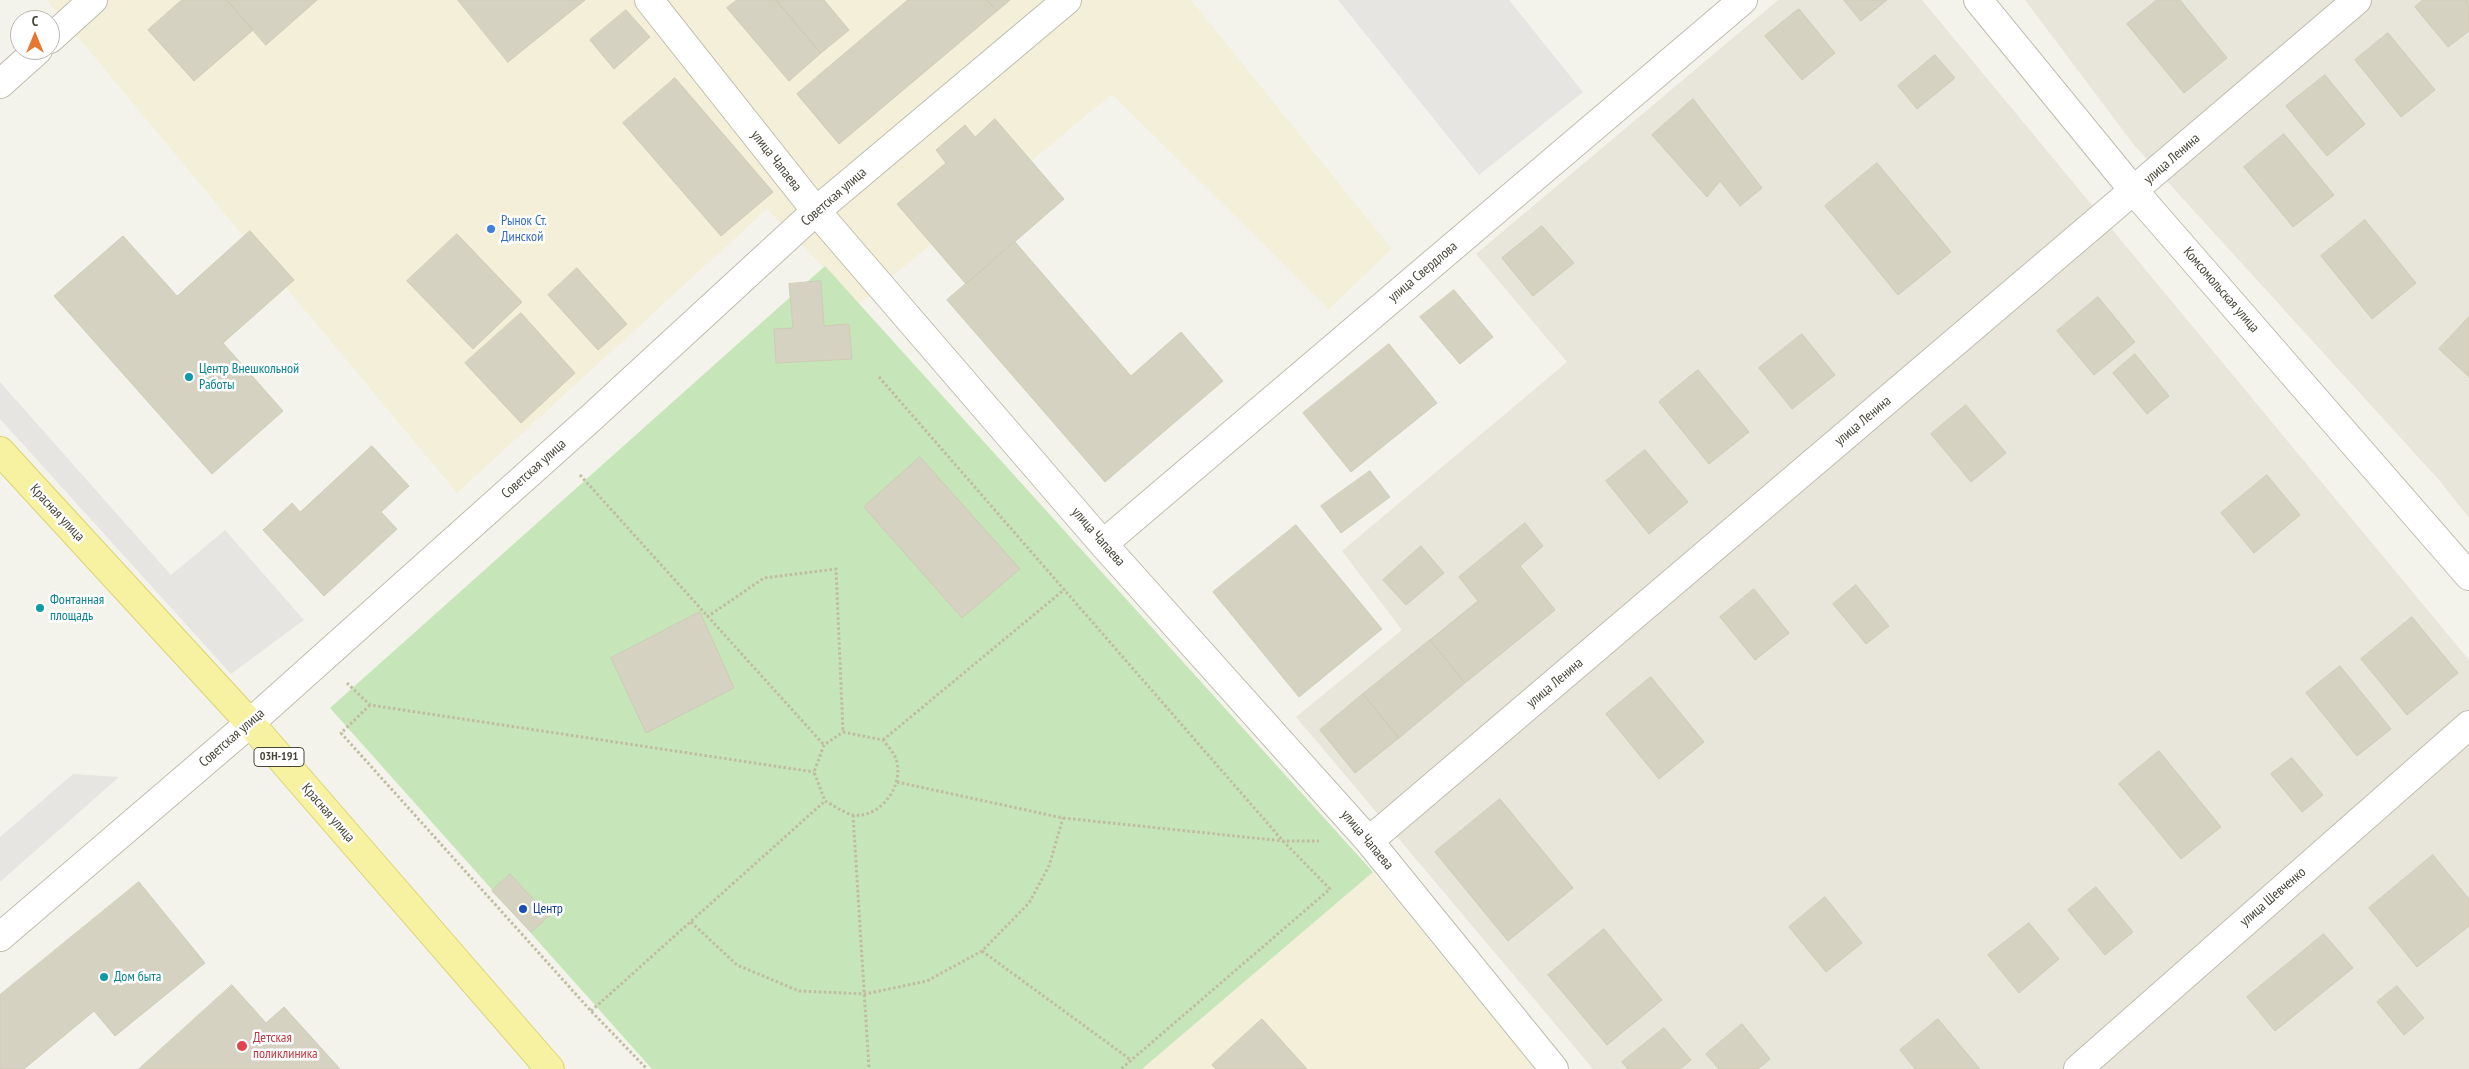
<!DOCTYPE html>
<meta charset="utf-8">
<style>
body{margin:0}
#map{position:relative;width:2469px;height:1069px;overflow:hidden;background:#f4f3eb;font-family:"PT Sans Narrow",sans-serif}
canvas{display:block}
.north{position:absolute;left:10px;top:10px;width:50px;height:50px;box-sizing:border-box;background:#fff;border:1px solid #b6b5b0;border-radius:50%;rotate:0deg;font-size:14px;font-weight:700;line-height:20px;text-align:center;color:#484639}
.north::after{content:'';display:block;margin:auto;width:18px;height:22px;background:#e8762e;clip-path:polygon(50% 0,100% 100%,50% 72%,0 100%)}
</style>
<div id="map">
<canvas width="2469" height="1069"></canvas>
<div class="north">С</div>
</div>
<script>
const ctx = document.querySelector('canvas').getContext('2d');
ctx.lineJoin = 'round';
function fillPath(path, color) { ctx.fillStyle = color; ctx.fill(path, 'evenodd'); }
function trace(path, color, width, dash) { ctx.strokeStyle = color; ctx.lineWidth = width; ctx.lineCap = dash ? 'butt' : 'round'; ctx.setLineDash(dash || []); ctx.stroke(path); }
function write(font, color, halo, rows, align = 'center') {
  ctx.font = font + ' "PT Sans Narrow",sans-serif'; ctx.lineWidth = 5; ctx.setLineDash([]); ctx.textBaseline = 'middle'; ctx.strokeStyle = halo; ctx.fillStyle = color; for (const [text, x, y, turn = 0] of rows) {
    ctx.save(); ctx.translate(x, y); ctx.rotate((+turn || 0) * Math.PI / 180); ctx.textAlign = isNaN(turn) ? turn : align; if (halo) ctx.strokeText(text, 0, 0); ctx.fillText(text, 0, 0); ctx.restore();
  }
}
const residential = new Path2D(`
 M1778 0H1922L2469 660V1069H1593L1296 717 1402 630 1342 551 1567 362 1476 254Z
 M2025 0H2469V518L2439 480 2134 145Z`);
const commercial = new Path2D(`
 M47 0H1191L1392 249 1329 309 1112 94 859 304 767 209 457 493Z
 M1373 872 1535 1069H1142Z`);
const green = new Path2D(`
 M825 266 1373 872 1142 1069H652L330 708Z`);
const parking = new Path2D(`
 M1338 0H1509L1583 92 1479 175Z
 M0 382 171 575 225 530 304 620 231 674 0 419Z
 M73 774 119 777 0 882V837Z`);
const building = new Path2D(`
 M182 0H227L253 30 194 81 148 30Z
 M227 0H317L266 45Z
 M458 0H585L508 62Z
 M737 0H776L821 53 789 81 727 8Z
 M776 0H824L849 30 821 53Z
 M908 0H987L997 11 839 144 797 94Z
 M987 0H1010L997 11Z
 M1844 0H1887L1861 21Z
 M2157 0H2180L2227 58 2184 93 2127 24Z
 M2423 0H2468L2469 31 2448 47 2415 7Z
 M1799 9 1835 53 1802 80 1765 36Z
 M626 10 650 37 614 69 590 40Z
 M2388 33 2435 90 2401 117 2355 60Z
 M1935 55 1955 78 1917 109 1898 86Z
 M2325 75 2365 124 2327 156 2286 106Z
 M675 78 773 192 721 236 623 123Z
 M1693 99 1762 188 1740 206 1720 181 1707 197 1652 135Z
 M995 119 1064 199 966 284 897 204 946 163 936 150 965 125 975 137Z
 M2284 134 2334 195 2293 227 2244 167Z
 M1877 163 1951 252 1898 295 1825 206Z
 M2365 220 2416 283 2372 319 2321 256Z
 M1542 226 1574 263 1533 296 1502 258Z
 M250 231 294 280 223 343 283 411 212 474 54 296 123 236 177 296Z
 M457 234 522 302 473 349 407 281Z
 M1015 242 1131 376 1181 332 1223 381 1105 482 947 300Z
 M577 268 627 324 598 350 548 295Z
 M821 281 824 326 849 324 852 359 776 363 774 329 793 328 789 284Z
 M1454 290 1493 337 1460 364 1420 317Z
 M2098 297 2135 342 2094 375 2057 331Z
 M521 313 575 373 521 423 465 363Z
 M2469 317V377L2439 349Z
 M1802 334 1835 375 1792 409 1759 368Z
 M1389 344 1437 403 1351 472 1303 413Z
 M2135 354 2169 396 2147 414 2113 373Z
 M1698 370 1749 432 1709 464 1659 402Z
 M1966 405 2006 453 1971 482 1931 434Z
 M372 446 409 486 381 512 397 529 324 596 263 530 292 503 300 512Z
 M1645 450 1688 502 1649 534 1606 481Z
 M920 457 1020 569 962 618 864 507Z
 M1370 471 1390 497 1341 533 1321 506Z
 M2267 475 2300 515 2254 553 2221 513Z
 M1525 523 1543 546 1520 566 1555 610 1465 683 1430 640 1478 601 1459 577Z
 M1296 525 1382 629 1299 697 1213 592Z
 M1421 546 1444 573 1406 605 1383 580Z
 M1856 585 1889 626 1866 644 1833 604Z
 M1754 589 1789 633 1755 660 1720 617Z
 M700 612 734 688 646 733 611 658Z
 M2412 617 2458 673 2407 715 2361 659Z
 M1430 640 1465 683 1399 738 1363 694Z
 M2340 666 2391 729 2357 756 2306 693Z
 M1651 677 1704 742 1659 779 1606 714Z
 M1363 694 1399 738 1355 773 1320 730Z
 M2159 751 2221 827 2181 859 2119 784Z
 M2292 758 2323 795 2302 812 2271 774Z
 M1500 799 1573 888 1508 941 1435 852Z
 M2433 855 2469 899V926L2417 967 2369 908Z
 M510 874 549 916 531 932 492 891Z
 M139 882 205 963 115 1036 94 1011 24 1069H0V995Z
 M2096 887 2133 932 2105 955 2068 910Z
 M1825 897 1862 943 1826 972 1789 927Z
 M2029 923 2059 959 2019 993 1988 955Z
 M1604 929 1662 1000 1607 1045 1548 975Z
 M2324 934 2353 968 2275 1031 2247 997Z
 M232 985 266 1023 284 1007 340 1069H139Z
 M2397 986 2424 1018 2404 1035 2377 1002Z
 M1262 1019 1307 1069H1216L1212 1065Z
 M1938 1019 1980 1069H1915L1900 1050Z
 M1742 1024 1770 1059 1758 1069H1719L1706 1054Z
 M1664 1028 1691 1060 1680 1069H1628L1622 1062Z`);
const path = new Path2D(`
 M879 377 1283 841 1330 889 1121 1069
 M580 475 824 745
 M707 617 764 578 836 569 843 732
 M347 683 370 705 814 772
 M370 705 341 733 591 1011 647 1069
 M843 732 883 740C887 745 894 753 896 759 905 784 881 819 853 815 844 813 833 805 825 801L814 772 824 745Z
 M883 740 1065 589
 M897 782 1063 818 1283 841H1319
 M853 815 869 1069
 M691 922 737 965 799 991 865 994 927 981 982 951 1029 903 1049 866 1063 818
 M982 951 1131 1060
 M591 1011 825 801`);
const street = new Path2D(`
 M649 0 816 211 1103 544 1369 841 1554 1069
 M1978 0 2134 191 2469 576
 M50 39 93 0
 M0 84 38 50
 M1103 544 1743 0
 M1369 841 2357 0
 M0 937 250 723 591 418 816 211 1067 0
 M2078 1069 2469 725`);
const primary = new Path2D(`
 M0 451 250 723 550 1069`);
const markers = [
 [491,229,5,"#3f7fe0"],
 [189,377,5,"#0f9aa8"],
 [40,608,5,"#0f9aa8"],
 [523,909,5,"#1a4fb4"],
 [104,977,5,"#0f9aa8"],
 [242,1046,6,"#e0444e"]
];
const shields = [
 [279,757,50]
];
const shieldNames = [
 ["03Н-191",279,757]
];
const streetNames = [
 ["улица Ленина",2172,159,-41],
 ["улица Чапаева",776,161,52],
 ["Советская улица",834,197,-41],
 ["улица Свердлова",1423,272,-40],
 ["Комсомольская улица",2221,290,49],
 ["улица Ленина",1863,421,-40],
 ["Советская улица",534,469,-42],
 ["Красная улица",57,513,47],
 ["улица Чапаева",1098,537,49],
 ["улица Ленина",1555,683,-40],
 ["Советская улица",232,738,-41],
 ["Красная улица",328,813,49],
 ["улица Чапаева",1367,840,50],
 ["улица Шевченко",2273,897,-41]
];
const shopNames = [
 ["Рынок Ст.",501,221],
 ["Динской",501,237]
];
const cultureNames = [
 ["Центр Внешкольной",199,369],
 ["Работы",199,385],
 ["Фонтанная",50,600],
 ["площадь",50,616],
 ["Дом быта",114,977]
];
const transitNames = [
 ["Центр",533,909]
];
const healthNames = [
 ["Детская",253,1038],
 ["поликлиника",253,1054]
];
fillPath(residential, '#e8e6da');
fillPath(commercial, '#f4efd9');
fillPath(green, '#c6e5b8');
fillPath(parking, '#e6e5e2');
fillPath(building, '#d5d2c1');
trace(building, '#cfcbb5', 1);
trace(street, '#bfbdae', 30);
trace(primary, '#dad473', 30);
trace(path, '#c0bca1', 3, [2.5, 2.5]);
trace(street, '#fff', 28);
trace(primary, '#f6f2a2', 28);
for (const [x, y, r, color] of markers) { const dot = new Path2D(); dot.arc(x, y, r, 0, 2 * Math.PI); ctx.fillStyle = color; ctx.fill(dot); trace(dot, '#fff', 2); }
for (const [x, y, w] of shields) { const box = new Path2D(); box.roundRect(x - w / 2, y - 9.5, w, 19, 4); ctx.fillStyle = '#fff'; ctx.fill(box); trace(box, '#484639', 1); }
write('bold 12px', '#484639', null, shieldNames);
write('14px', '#484639', '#fff', streetNames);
write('14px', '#366cbe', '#fff', shopNames, 'left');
write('14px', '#0d838f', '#fff', cultureNames, 'left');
write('14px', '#164399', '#fff', transitNames, 'left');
write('14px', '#be3a42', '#fff', healthNames, 'left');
</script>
